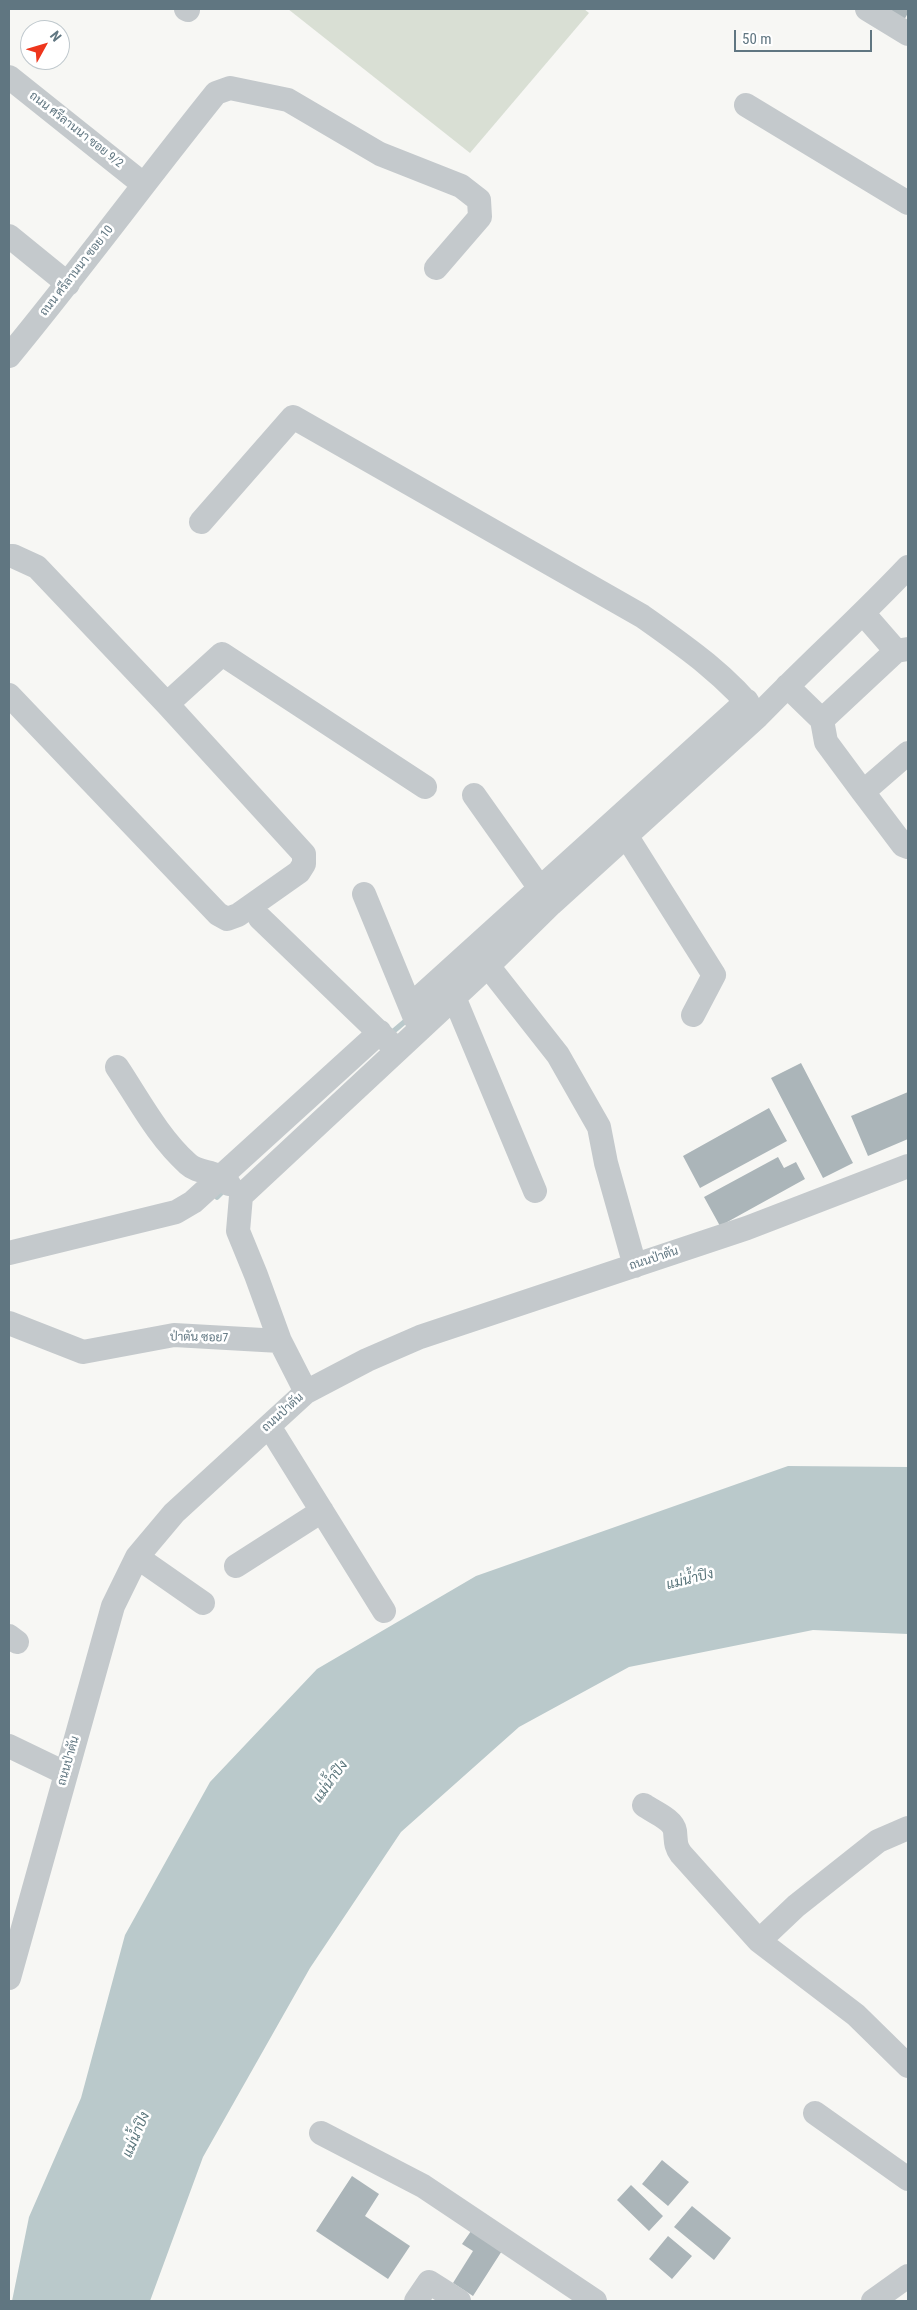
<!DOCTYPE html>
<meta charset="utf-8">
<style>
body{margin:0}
#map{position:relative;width:917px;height:2310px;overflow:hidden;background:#f7f7f4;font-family:"Roboto Condensed",sans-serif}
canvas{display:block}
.frame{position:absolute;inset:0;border:10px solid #607681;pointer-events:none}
.north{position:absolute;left:20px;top:20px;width:50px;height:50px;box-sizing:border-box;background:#fff;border:1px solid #bfc8cd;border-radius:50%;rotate:51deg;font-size:14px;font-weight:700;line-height:20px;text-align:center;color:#607681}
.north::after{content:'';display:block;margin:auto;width:18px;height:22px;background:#ee361d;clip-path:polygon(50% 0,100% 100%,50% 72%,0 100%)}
.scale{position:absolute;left:734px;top:30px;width:138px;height:22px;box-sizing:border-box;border:2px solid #607681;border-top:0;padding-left:6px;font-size:15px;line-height:18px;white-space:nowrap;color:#607681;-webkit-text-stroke:4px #fff;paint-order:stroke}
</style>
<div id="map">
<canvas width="917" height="2310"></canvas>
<div class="frame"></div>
<div class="north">N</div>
<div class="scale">50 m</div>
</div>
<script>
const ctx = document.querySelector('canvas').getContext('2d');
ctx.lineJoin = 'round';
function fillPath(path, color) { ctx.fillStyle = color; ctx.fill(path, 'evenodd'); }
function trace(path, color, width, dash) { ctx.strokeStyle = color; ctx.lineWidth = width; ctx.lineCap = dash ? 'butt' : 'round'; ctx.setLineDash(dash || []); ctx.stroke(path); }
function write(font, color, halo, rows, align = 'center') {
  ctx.font = font + ' "Roboto Condensed",Sarabun,sans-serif'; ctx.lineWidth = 5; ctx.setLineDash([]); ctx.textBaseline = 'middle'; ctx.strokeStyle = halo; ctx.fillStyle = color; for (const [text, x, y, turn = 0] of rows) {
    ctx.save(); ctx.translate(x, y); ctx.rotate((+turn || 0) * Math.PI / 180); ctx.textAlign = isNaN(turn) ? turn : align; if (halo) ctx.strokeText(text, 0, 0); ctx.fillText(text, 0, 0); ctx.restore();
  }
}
const green = new Path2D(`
 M288 9H584L589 13 470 153Z`);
const water = new Path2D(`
 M788 1466 908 1467V1634L813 1630 629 1667 519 1727 401 1832 310 1968 203 2157 150 2301H12L29 2217 81 2098 125 1935 210 1782 317 1669 476 1576Z`);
const stream = new Path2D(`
 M389 1035 409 1018
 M217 1197 226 1188`);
const building = new Path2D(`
 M882 9H908V13L903 22Z
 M801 1063 853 1163 823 1178 771 1078Z
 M908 1092V1139L868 1156 851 1116Z
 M769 1108 787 1141 700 1188 683 1156Z
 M778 1157 784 1168 796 1162 805 1179 720 1226 704 1197Z
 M662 2160 689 2182 668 2206 642 2184Z
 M352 2176 379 2194 365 2216 410 2246 388 2279 316 2231Z
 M631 2185 663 2216 649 2231 617 2200Z
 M692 2206 731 2238 714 2260 674 2227Z
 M476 2224 507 2243 473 2296 453 2283 473 2251 462 2244Z
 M668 2236 692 2256 672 2279 649 2259Z`);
const minor = new Path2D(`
 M186 9 188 10
 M867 9 908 34
 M9 77 143 184
 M746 105 908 203
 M9 236 68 284
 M9 356C80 270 146 180 216 93L230 88 288 100 380 154 461 186 479 200 480 217 436 268
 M201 522 293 417 642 616C683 645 728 676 758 716
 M9 556H13L37 567 167 704 304 854V864L299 872 238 915 227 919 218 914 9 695
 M869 620 896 651 908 649
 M787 686 822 720 826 742 863 792 908 753
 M167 704 222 654 425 787
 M822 720 896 651
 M863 792 903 845 908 847
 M474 795 549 901
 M618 826 627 837 714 975 693 1015
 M364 894 415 1018
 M260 918 390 1043
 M482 951 488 966 558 1055 599 1127 606 1163 635 1266
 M454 997 535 1191
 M410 1006 747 701
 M117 1067C139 1100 158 1137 188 1164 200 1175 216 1169 229 1184
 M9 1253 176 1212 193 1202 380 1032
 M9 1323 83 1352 174 1335 280 1341 306 1392
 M280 1341 256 1275 238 1231 241 1196 488 966 551 904 758 716C807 665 860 618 908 567
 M269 1426 384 1611
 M137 1557 203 1603
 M236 1566 322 1511
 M9 1636 17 1642
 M9 1746 65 1773
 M644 1805C653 1812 673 1819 675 1831 676 1841 675 1846 681 1854L759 1941 856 2015 908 2066
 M759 1941 796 1906 878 1841 908 1828
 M9 1978 113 1606 137 1557 174 1513 306 1392 367 1360 420 1337 747 1228 908 1166
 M815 2113 908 2179
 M321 2133 423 2186 595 2301
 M416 2301 429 2282 459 2301
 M873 2301 908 2276`);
const streetNames = [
 ["ถนน ศรีลานนา ซอย 9/2",76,130,38],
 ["ถนน ศรีลานนา ซอย 10",77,271,-52],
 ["ถนนป่าตัน",654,1259,-18],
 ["ป่าตัน ซอย7",199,1338,1],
 ["ถนนป่าตัน",283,1413,-42],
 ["ถนนป่าตัน",69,1761,-74]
];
const waterNames = [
 ["แม่น้ำปิง",690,1580,-14],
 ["แม่น้ำปิง",331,1782,-54],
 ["แม่น้ำปิง",137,2135,-67]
];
fillPath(green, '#d9dfd4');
fillPath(water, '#bac9cb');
trace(stream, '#bac9cb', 5.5);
fillPath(building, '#abb5b9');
trace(minor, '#c4c9cc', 24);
write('12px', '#607681', '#fff', streetNames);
write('italic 14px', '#5b767c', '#fff', waterNames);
</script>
